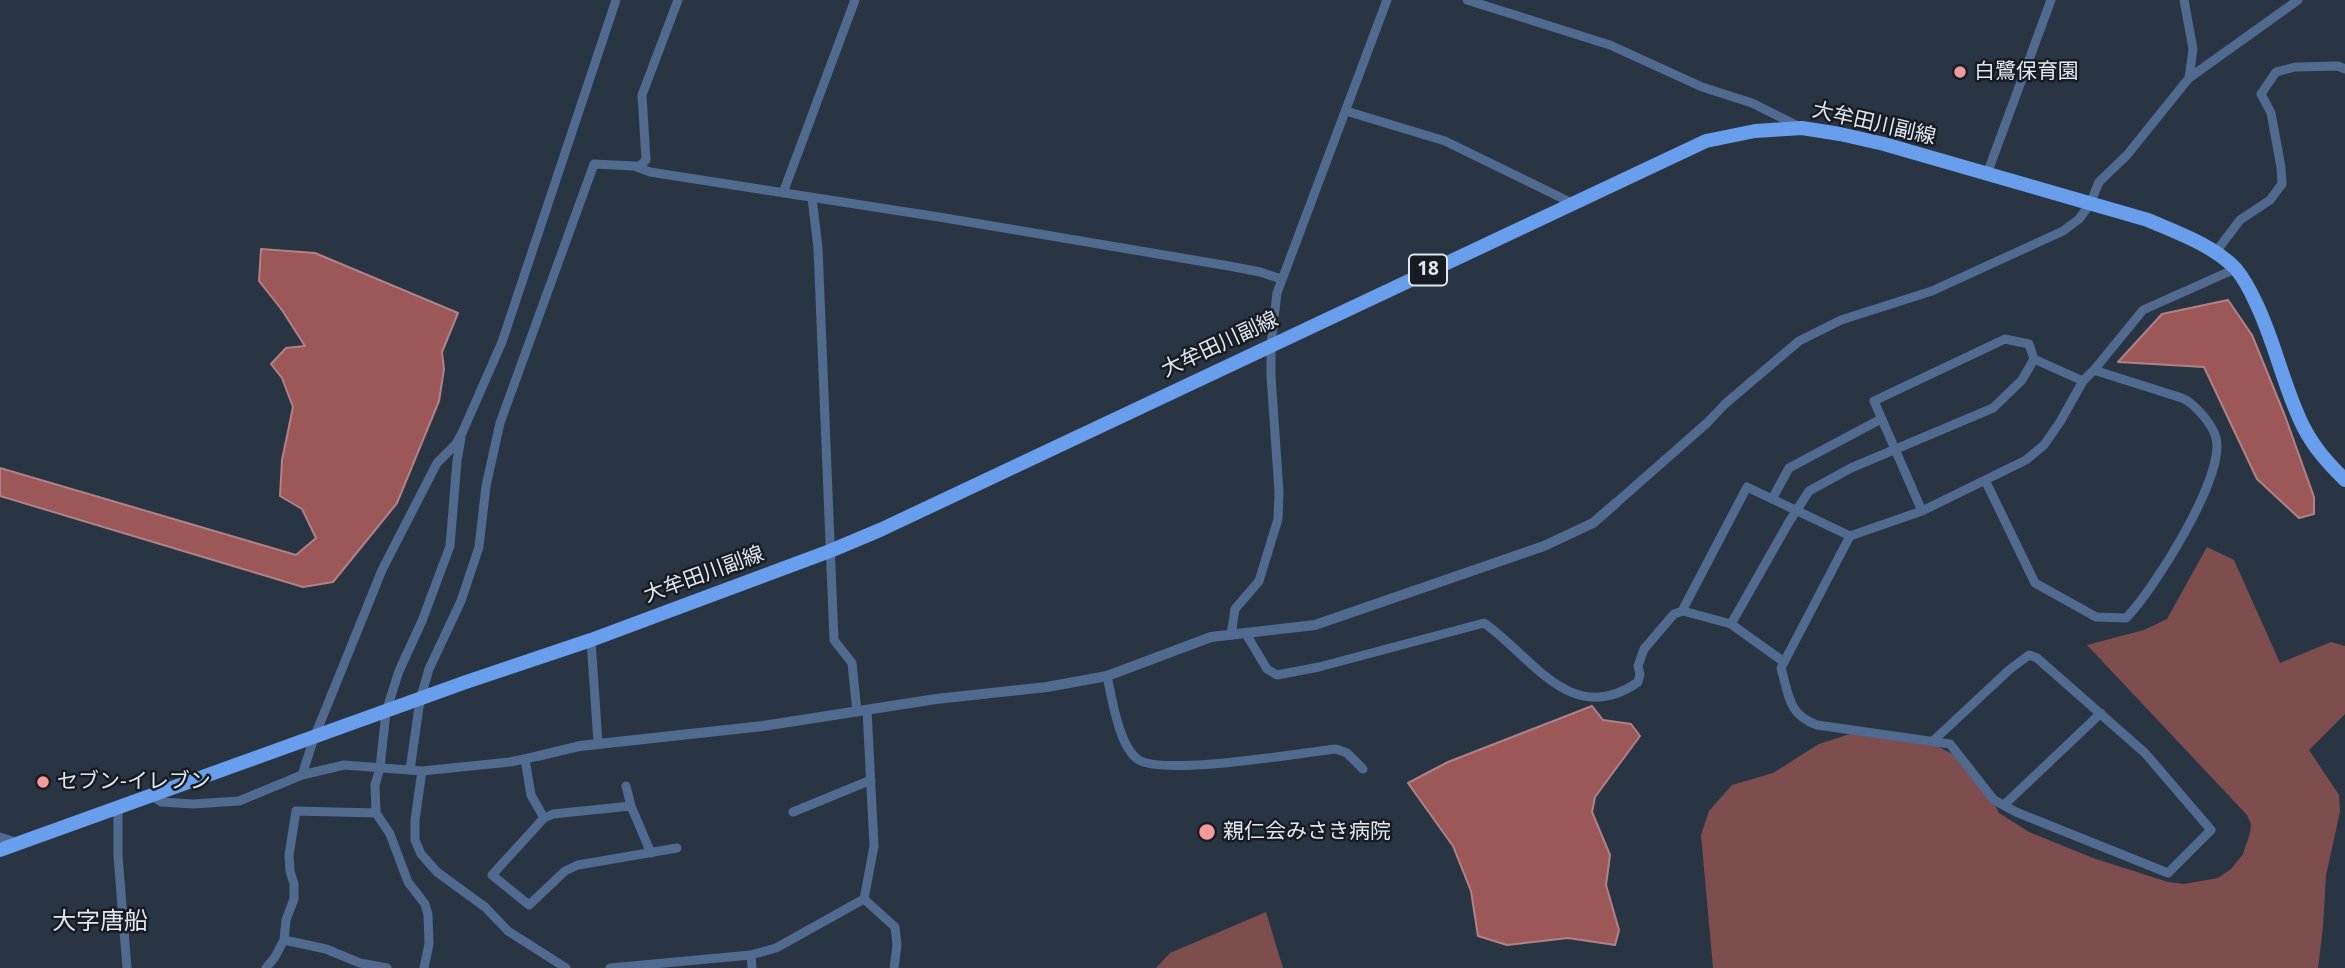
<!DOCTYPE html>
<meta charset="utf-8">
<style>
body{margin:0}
canvas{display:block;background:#2a3544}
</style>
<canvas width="2345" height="968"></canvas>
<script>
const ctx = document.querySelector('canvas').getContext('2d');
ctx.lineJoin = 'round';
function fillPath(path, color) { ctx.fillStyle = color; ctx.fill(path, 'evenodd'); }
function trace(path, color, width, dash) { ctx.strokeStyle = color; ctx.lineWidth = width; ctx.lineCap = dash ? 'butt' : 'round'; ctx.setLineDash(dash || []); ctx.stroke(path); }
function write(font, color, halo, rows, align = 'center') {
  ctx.font = font + ' "Open Sans","Noto Sans JP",sans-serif'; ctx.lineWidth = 5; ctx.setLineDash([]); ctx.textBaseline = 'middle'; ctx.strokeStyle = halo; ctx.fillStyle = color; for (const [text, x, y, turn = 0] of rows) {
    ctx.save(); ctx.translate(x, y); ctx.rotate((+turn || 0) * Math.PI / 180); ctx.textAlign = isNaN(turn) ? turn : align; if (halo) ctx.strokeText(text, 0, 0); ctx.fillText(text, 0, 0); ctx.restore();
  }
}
const green = new Path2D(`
 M2207 547 2234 560 2280 663 2331 642 2345 646V714L2309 750 2339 795 2340 812 2326 875 2323 927 2318 968H1713L1701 835 1709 811 1732 785 1773 773 1819 744 1850 734 1921 738 1972 764 1999 813 2029 832 2093 858 2168 882 2184 884 2218 878 2231 869 2243 854 2250 833 2251 824 2247 815 2087 645 2144 630 2167 619Z
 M1266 912 1283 968H1156L1170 953Z`);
const water = new Path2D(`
 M261 249 315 253 458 313 442 352 444 369 439 401 397 503 333 582 303 587 0 496V468L296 555 316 538 302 509 280 496 282 460 293 407 282 378 271 364 286 348 305 346 282 310 259 281Z
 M2228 300 2252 335 2285 416 2314 497V514L2299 518 2257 479 2204 367 2118 362 2162 314Z
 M1592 706 1603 720 1631 724 1640 736 1595 797 1592 812 1610 855 1606 885 1619 930 1615 945 1568 938 1507 945 1478 936 1471 891 1453 846 1408 783 1448 762Z`);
const minor = new Path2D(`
 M1467 0 1610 45 1702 87 1752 103 1800 127
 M2184 0 2193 49 2189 78
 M1346 111 1445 141 1572 203
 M634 166H640L646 160 642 95 678 0
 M1987 174 2051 0
 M783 193 855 0
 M812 198 818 248 834 640 852 663 857 712
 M2215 253 2240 220 2270 200 2282 184 2281 167 2271 113 2261 94 2276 72 2295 67 2338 66 2345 69
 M1985 480 2035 583 2096 617 2126 618C2153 591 2226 476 2216 438 2213 425 2197 407 2186 400 2181 397 2172 395 2166 393 2142 385 2118 378 2094 370
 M1772 499 1789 468 1881 419
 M1616 503 1707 423 1725 404 1799 341 1841 320 1932 291 2063 231 2079 219 2090 204 2099 182 2127 155 2189 78 2298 0
 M1922 511 1874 401 2005 339 2029 344 2034 359 2083 381
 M1850 536 1781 668C1789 695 1788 715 1817 725L1950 744 1994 800 2016 812 2168 873 2211 830 2145 753 2037 658 2029 655 2009 670 1933 741
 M1682 611 1747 487 1850 536 1922 511 2026 460 2044 445 2060 422 2083 381 2094 370 2143 310 2235 269
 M1731 624 1789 522 1809 491 1851 468 1993 408 2022 380 2034 359
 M1246 634 1267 669 1277 675 1319 667 1484 623C1532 656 1571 729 1638 682L1640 674 1638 666 1644 649 1674 614 1683 611 1731 624 1784 662
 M1231 635 1235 609 1259 581 1278 519 1279 492 1271 376V344L1277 293 1387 0
 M591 640 598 743
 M1107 676C1112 698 1119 748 1139 760 1166 776 1298 753 1336 749L1347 753 1363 769
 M525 759 531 795 544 818 492 875 529 905 565 871 578 865 677 848
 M410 770 420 700 429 669 461 601 479 547 486 486 500 423 594 164 634 166 650 172 945 218 1229 266 1260 272 1281 279
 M422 771 415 820V840L421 854 437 872 485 907 508 931 566 968
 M302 775 314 738 382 570 437 463 456 444 462 433 502 342 616 0
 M626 786 631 806 651 853
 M151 795 161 802 193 804 239 801 302 775 344 765 422 771 510 762 538 756
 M2004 805 2101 713
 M118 808V856L127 968
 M793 812 871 780
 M544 818 553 814 631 806
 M0 837 18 843
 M864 899 895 927 897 945 894 968
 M284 940 326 949 360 963 387 968
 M751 955 752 968
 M266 968 275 957 284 940 286 920 294 899V884L290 871 289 855 296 811 376 813
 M424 968 429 944 428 915 425 904 408 882 390 834 376 813 375 785 380 768 386 712 399 671 422 621 450 546 457 461 461 438
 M610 968 751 955 776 948 864 899 874 846 867 710`);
const tertiary = new Path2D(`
 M538 756 580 746 763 726 936 699 1047 687 1107 676 1211 637 1315 625 1544 546 1593 523 1616 503`);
const primary = new Path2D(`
 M0 850 466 682 591 640 830 551 880 530 1706 141 1755 131 1802 128 1840 134 1884 144 2148 220C2178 233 2213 245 2236 269 2244 279 2250 290 2255 301 2275 341 2283 386 2303 426 2314 448 2328 463 2345 480`);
const markers = [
 [1960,72,7,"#f59b9d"],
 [43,782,7,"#f59b9d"],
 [1207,832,9,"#f59b9d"]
];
const shields = [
 [1428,270,38]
];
const shieldNames = [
 ["18",1428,270]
];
const poiNames = [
 ["白鷺保育園",1974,72],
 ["セブン-イレブン",57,782],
 ["親仁会みさき病院",1223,832]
];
const streetNames = [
 ["大牟田川副線",1874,124,13],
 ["大牟田川副線",1220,345,-25],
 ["大牟田川副線",704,575,-20]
];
const quarterNames = [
 ["大字唐船",100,922]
];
fillPath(green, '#7e4e4f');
fillPath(water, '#9c5759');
trace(water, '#b08287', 2);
trace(minor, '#506a90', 9);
trace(tertiary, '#506a90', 10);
trace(primary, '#689eec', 14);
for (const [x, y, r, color] of markers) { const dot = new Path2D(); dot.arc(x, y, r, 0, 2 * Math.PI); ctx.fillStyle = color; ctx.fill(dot); trace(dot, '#171c23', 2.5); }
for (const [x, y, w] of shields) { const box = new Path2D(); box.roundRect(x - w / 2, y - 15.5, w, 31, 5); ctx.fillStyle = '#171c23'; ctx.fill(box); trace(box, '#e0e7f1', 2); }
write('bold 19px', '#e0e7f1', null, shieldNames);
write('21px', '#e0e7f1', '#171c23', poiNames, 'left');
write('21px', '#e0e7f1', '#171c23', streetNames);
write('24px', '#e0e7f1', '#171c23', quarterNames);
</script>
